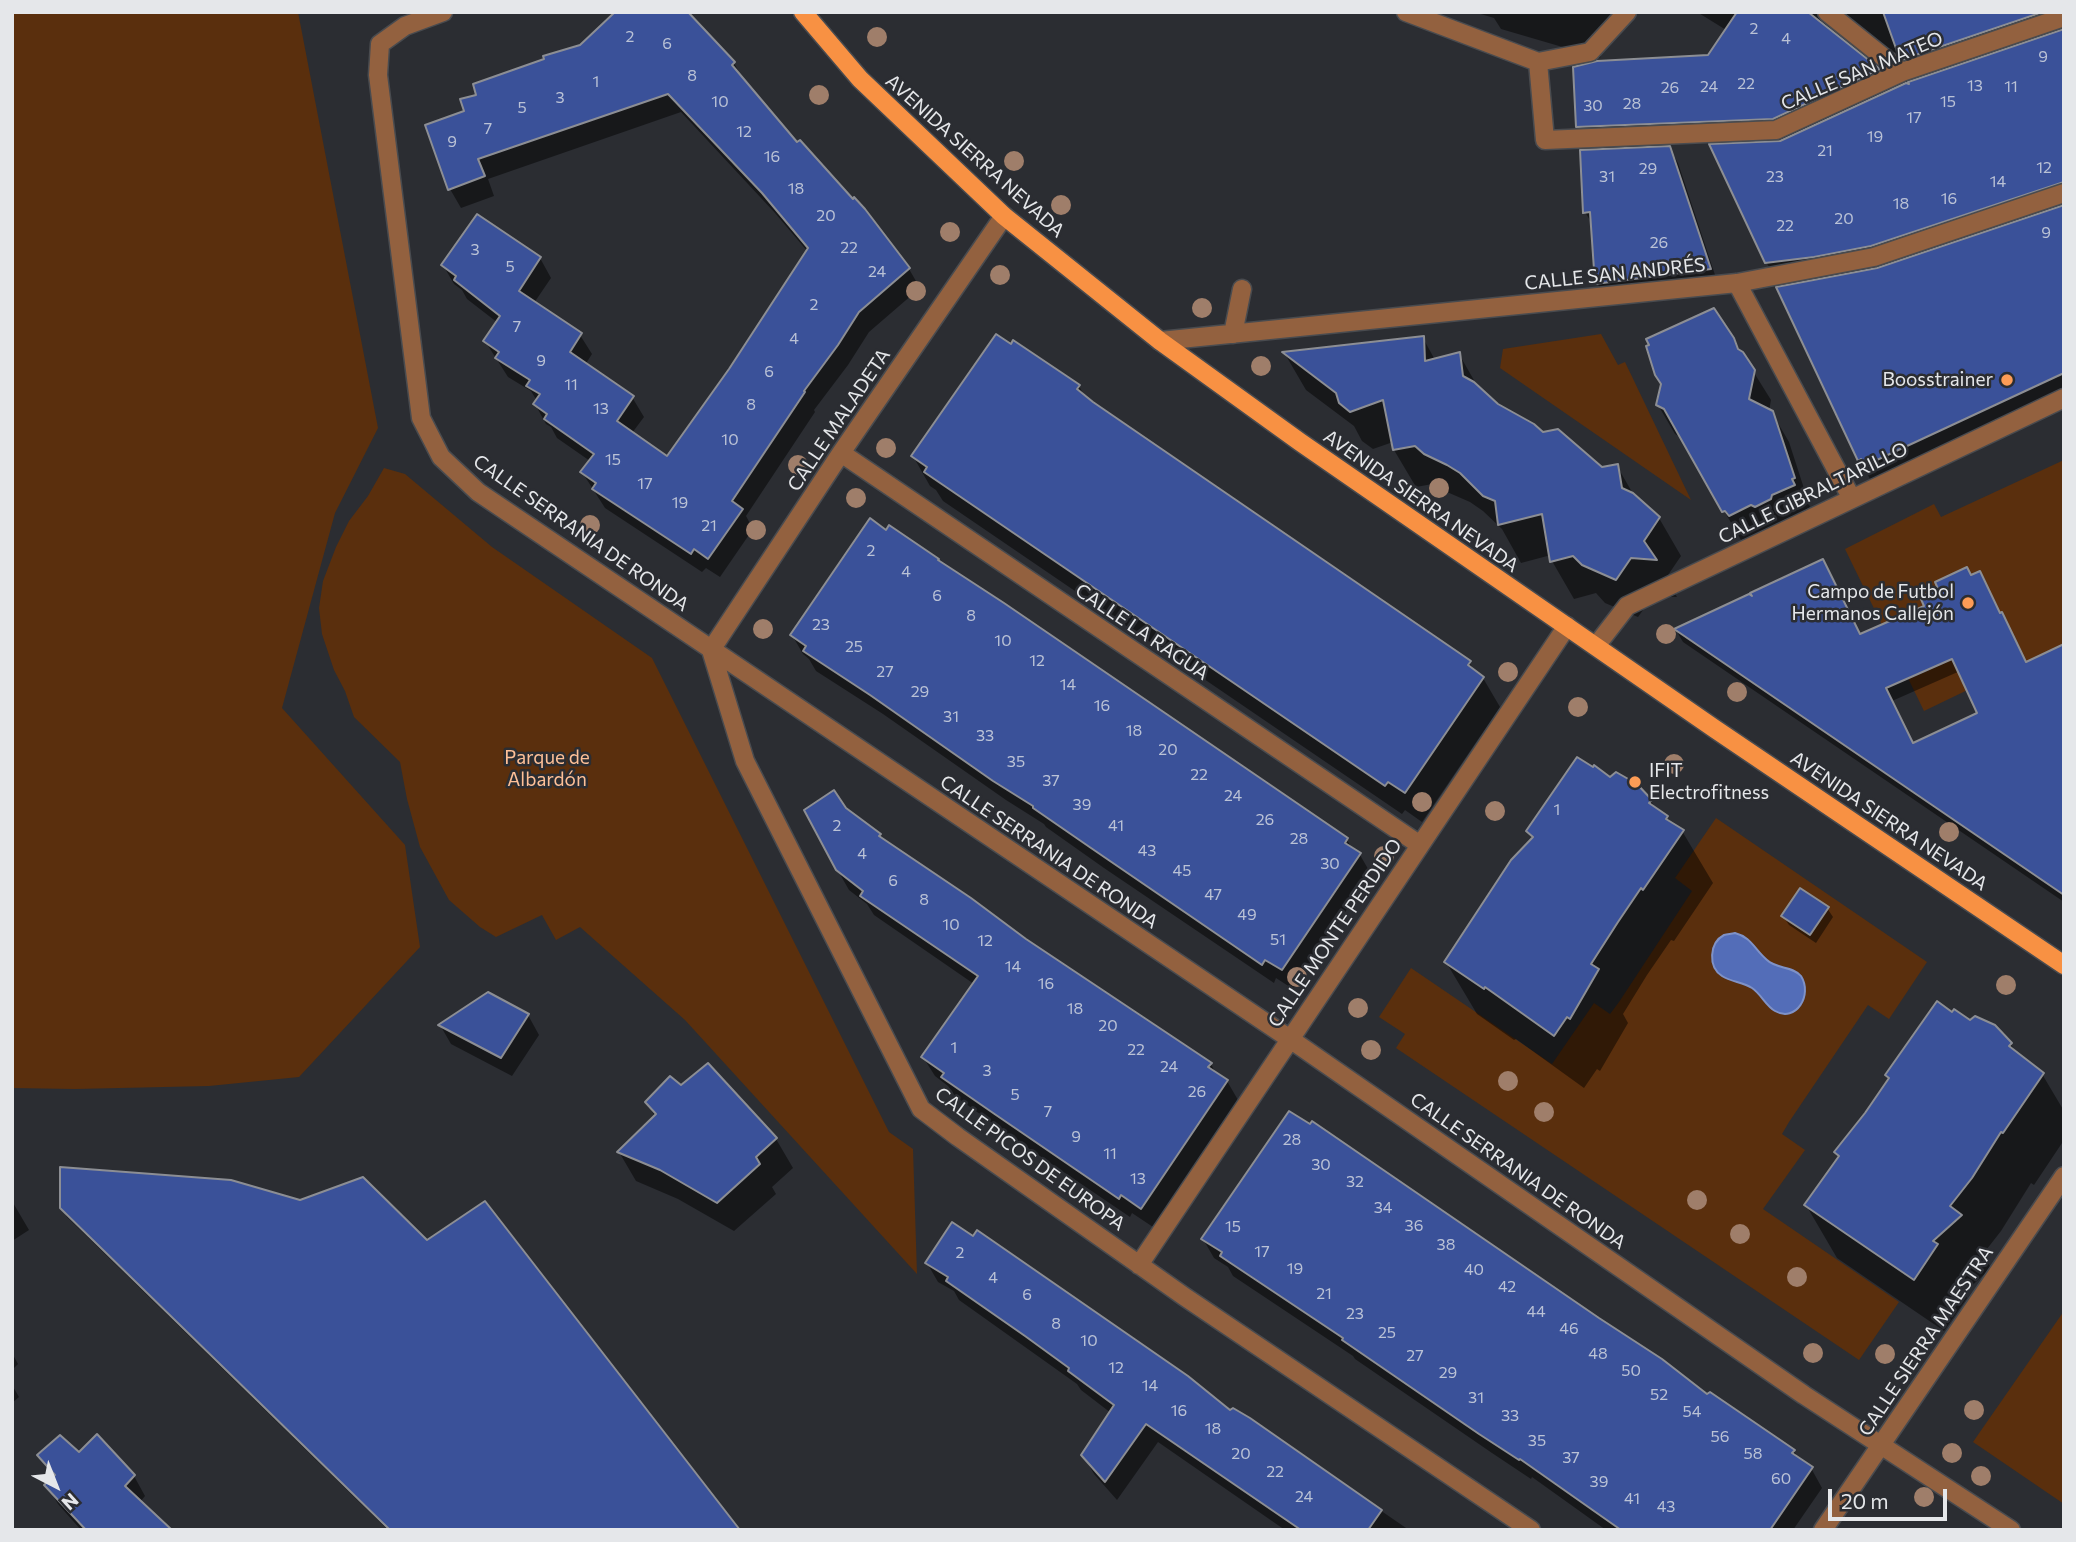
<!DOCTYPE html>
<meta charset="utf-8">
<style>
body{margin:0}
#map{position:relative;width:2076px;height:1542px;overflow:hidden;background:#2b2d32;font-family:Commissioner,sans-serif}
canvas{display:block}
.frame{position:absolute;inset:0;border:14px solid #e5e7ea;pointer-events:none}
.north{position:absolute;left:21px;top:1451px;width:70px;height:70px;-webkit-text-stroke:5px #2b2d32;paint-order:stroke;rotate:138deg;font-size:19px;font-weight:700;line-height:28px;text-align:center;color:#e5e7ea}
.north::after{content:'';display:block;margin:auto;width:24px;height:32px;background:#e5e7ea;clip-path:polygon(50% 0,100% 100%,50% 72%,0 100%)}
.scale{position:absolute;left:1828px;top:1489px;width:119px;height:32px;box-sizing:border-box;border:4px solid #e5e7ea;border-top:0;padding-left:9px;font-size:21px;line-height:24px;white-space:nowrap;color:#e5e7ea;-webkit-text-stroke:5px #2b2d32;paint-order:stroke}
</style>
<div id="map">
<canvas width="2076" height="1542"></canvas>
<div class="frame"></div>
<div class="north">N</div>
<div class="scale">20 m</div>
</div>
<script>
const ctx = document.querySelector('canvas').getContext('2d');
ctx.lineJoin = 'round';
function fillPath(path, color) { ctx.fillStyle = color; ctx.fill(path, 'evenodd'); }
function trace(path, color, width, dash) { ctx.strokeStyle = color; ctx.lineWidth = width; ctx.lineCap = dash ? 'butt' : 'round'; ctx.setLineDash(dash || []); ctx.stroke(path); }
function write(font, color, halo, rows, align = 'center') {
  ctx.font = font + ' Commissioner,sans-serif'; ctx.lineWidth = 5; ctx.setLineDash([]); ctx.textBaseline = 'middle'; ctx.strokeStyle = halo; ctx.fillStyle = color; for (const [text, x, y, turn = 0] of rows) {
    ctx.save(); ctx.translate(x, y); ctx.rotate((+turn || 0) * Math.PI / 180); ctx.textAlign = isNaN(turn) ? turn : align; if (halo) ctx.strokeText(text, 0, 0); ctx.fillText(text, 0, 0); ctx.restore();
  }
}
const green = new Path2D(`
 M12 12H298L378 428 335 513 282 708 405 845 420 947 299 1077 209 1086 75 1089 12 1088Z
 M1601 334 1618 365 1625 362 1691 500 1500 368 1503 349Z
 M2064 460V716L2036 657 1924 711 1845 549 1934 504 1941 517Z
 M384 468 405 474 492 547 652 658 889 1132 913 1149 917 1274 685 1020 580 927 556 940 542 915 496 937 480 927 449 900 420 847 407 799 400 762 354 717 345 691 334 670 322 634 319 608 323 581 336 547 349 521 368 496Z
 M1716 818 1927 962 1889 1019 1868 1005 1789 1122 1782 1134 1805 1150 1763 1209 1899 1302 1859 1360 1396 1048 1405 1034 1379 1017 1411 968 1552 1064 1594 1003 1610 1014 1619 1002 1692 891 1675 878Z
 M2064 1311V1504L1973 1442Z`);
const water = new Path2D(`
 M1735 933C1751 937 1755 950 1767 960 1776 969 1793 966 1801 976 1813 995 1796 1023 1775 1011 1766 1006 1761 994 1752 988 1743 982 1731 982 1722 976 1708 967 1709 943 1724 935 1728 934 1731 934 1735 933Z`);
const shadow = new Path2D(`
 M1474 12H1614L1600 58 1501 29 1494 18Z
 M1697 12H2064V400L1871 481 1860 460 1779 288 1813 282 1812 279 1779 283 1766 262 1710 143 1667 144 1678 163 1718 284 1606 298 1597 283 1593 225 1585 212 1600 150 1590 147 1578 126 1765 54ZM1848 24 1918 80 1891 91 1879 71 1828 30 1830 25Z
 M734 63 745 83 797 145 909 269 920 288 869 332 848 365 814 410 815 412 746 516 753 529 720 577 706 568 702 572 605 508 582 472 590 461 557 438 551 427 546 424 535 404 537 401 531 391 508 377 485 341 498 323 467 299 462 290 454 284 443 265 540 258 551 278 534 303 580 335 592 354 585 365 632 397 644 417 632 433 667 458 731 370 808 252 775 213 681 112 488 179 494 196 461 208 450 189 428 126Z
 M1423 338 1435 360 1459 354 1479 389 1497 406 1601 469 1617 466 1636 499 1659 518 1681 556 1666 578 1677 597 1653 596 1638 617 1605 603 1596 593 1574 599 1552 561 1551 555 1521 563 1502 529 1483 511 1470 502 1447 492 1438 483 1416 487 1394 450 1393 442 1373 449 1362 441 1354 426 1306 390 1285 354Z
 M1733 339 1771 400 1769 411 1772 413 1789 442 1810 507 1807 509 1810 514 1747 544 1743 539 1741 540 1682 438 1675 434 1658 405Z
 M1079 386 1086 399 1469 662 1476 673 1483 678 1500 707 1422 822 1405 810 1402 814 943 501 936 490 930 486 913 456Z
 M886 532 938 560 941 564 1347 840 1353 850 1360 855 1371 874 1293 989 1276 978 1274 983 1104 868 1046 827 1044 824 1006 800 883 714 816 671 809 659 803 654 792 635Z
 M1926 607 2000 615 2026 663 2064 646V902L1683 642 1676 630 1860 636ZM1960 671 1980 714 1913 745 1892 701Z
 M1610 779 1651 801 1656 810 1682 831 1713 883 1674 941 1671 940 1647 975 1623 1014 1628 1023 1600 1071 1597 1069 1584 1088 1516 1039 1514 1040 1477 1014 1446 962 1533 840 1528 831Z
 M844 810 879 835 883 842 1025 940 1211 1064 1216 1074 1227 1081 1238 1100 1153 1227 1132 1213 1130 1217 1009 1135 955 1096 948 1086 935 1076 923 1057 974 984 874 915 867 904 849 890 837 869Z
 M1827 908 1833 917 1816 943 1789 925 1783 916Z
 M488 994 528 1015 539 1035 512 1076 451 1044 440 1025Z
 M1952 1014 1971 1022 1994 1027 2011 1044 2017 1055 2042 1074 2064 1111V1140L2034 1185 2031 1183 2001 1231 1983 1254 1991 1268 1964 1293 1967 1298 1944 1331 1837 1258 1806 1205 1839 1158 1837 1153 1890 1080 1887 1075Z
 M707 1066 776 1139 793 1168 772 1187 776 1194 734 1231 678 1199 636 1181 619 1152 655 1117 647 1102 681 1087Z
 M12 1201 29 1230 12 1241Z
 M61 1207 427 1242 738 1530H388L67 1217Z
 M1203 1239 1708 1397 1794 1451 1799 1460 1811 1468 1822 1488 1793 1530H1606L1532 1477 1531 1479 1492 1453 1355 1359 1353 1356 1233 1276 1228 1267 1214 1258Z
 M927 1263 1249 1420 1409 1530H1285L1158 1442 1117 1500 1094 1474 1083 1455 1111 1413 1081 1390 1077 1384 959 1300 954 1291 938 1282Z
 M12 1353 18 1364 12 1370Z
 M12 1385 19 1397 12 1403Z
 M97 1436 134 1476 145 1496 140 1502 169 1530H81L58 1504 47 1485 54 1479 40 1456 80 1455Z`);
const building = new Path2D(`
 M615 12H688L735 62 732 65 797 142 800 140 853 199 854 197 865 209 910 268 859 312 838 345 804 391 805 392 732 501 743 509 708 559 694 549 691 554 592 489 596 483 580 472 594 454 544 419 547 414 533 404 540 394 526 386 530 380 495 358 499 352 483 341 500 316 454 280 456 276 441 265 477 214 541 257 519 291 582 333 570 352 634 396 617 421 667 456 729 369 808 248 762 193 668 94 478 159 485 176 448 190 425 125 464 111 460 99 476 95 473 84 544 59 543 56 580 45Z
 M1737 12H1808L1880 69 1773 119 1576 127 1573 67 1597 61 1708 55Z
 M1883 12H2043L1904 59 1898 54Z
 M2064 29V182L1871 246 1814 257 1765 263 1709 144 1780 141 1906 83 1909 84 1908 82Z
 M1670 146 1711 269 1595 284 1590 212 1583 213 1580 150Z
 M2064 205V373L1864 466 1861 459 1858 461 1776 287 1877 268Z
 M1714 308 1734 338 1738 349 1743 352 1755 370 1749 399 1773 411 1795 478 1792 479 1795 485 1772 495 1771 499 1755 507 1751 505 1729 516 1725 511 1722 512 1664 409 1656 405 1661 384 1655 375 1646 346 1649 345 1646 339Z
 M996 334 1011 344 1013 340 1080 385 1077 389 1093 402 1471 661 1468 665 1484 677 1405 793 1388 782 1385 786 924 472 927 467 911 456Z
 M1424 336 1425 361 1460 352 1463 376 1474 382 1498 404 1534 424 1543 432 1558 429 1602 467 1618 464 1622 488 1633 493 1660 517 1644 541 1657 560 1631 558 1616 580 1582 565 1573 556 1550 562 1542 514 1498 525 1495 501 1483 496 1460 473 1447 465 1424 454 1415 446 1393 450 1383 400 1350 412 1339 403 1336 393 1282 352Z
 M870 518 886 530 889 525 939 559 938 560 1004 603 1348 838 1345 843 1361 853 1282 970 1265 960 1262 965 1091 848 1033 808V806L993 781 870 695 803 651 806 646 790 635Z
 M1823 559 1860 634 1924 606 1920 597 1938 589 1935 582 1967 567 1971 575 1980 571 2000 613 2002 612 2026 662 2064 644V895L1674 629 1749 594 1752 596 1750 593ZM1952 659 1977 713 1913 743 1886 688Z
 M1577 757 1593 767 1594 765 1610 777 1616 772 1637 784 1652 800 1649 803 1668 816 1666 819 1684 830 1643 890 1641 888 1618 922 1591 964 1599 969 1570 1019 1567 1017 1554 1036 1485 987 1484 989 1444 962 1511 860 1533 837 1526 831Z
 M834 790 846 808 881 834 879 836 971 898 1026 939 1212 1063 1208 1067 1228 1080 1141 1209 1121 1195 1119 1199 996 1115 941 1077 944 1073 921 1057 978 976 860 896 863 891 836 870 804 810Z
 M1800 888 1829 907 1810 935 1781 916Z
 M488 992 529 1014 501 1058 438 1025Z
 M1937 1001 1952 1012 1954 1009 1970 1020 1975 1016 1995 1025 2012 1043 2009 1046 2044 1073 2003 1133 2001 1132 1972 1178 1950 1206 1962 1215 1933 1241 1938 1244 1914 1280 1804 1205 1839 1156 1834 1152 1865 1113 1889 1078 1885 1075Z
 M708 1063 777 1138 756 1157 760 1164 717 1203 660 1170 617 1152 656 1114 645 1102 670 1076 681 1085Z
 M1289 1111 1310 1124 1312 1121 1599 1318 1662 1359 1707 1394 1710 1392 1795 1450 1792 1453 1813 1467 1770 1530H1621L1520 1459 1519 1460 1479 1434 1342 1340 1343 1338 1220 1256 1222 1252 1201 1239Z
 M60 1167 231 1180 300 1200 363 1177 427 1240 485 1201 740 1530H390L60 1208Z
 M952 1222 973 1236 977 1230 1188 1376 1230 1410 1233 1408 1250 1418 1382 1510 1368 1530H1301L1146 1424 1105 1482 1081 1455 1114 1405 1068 1371 1069 1368 1025 1336 946 1281 948 1277 925 1263Z
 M97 1434 135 1475 125 1486 172 1530H86L44 1485 55 1475 37 1455 60 1435 79 1452Z`);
const minor = new Path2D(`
 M443 12 405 26 380 44 378 75 421 418 441 457 478 492 1290 1039 1804 1395 2011 1530
 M1406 12 1538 62 1545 140 1776 130 1902 72 2064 17
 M1827 12 1902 72
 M1538 62 1590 52 1627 12
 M1004 216 841 453 711 650 745 761 921 1109 958 1137 1185 1297 1531 1530
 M1737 283 1852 499
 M1233 334 1242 289
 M1160 341 1737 283 1874 257 2064 193
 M841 453 1420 845
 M1596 646 1627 606 2064 398
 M1139 1265 1567 626
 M1823 1530 2064 1176`);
const major = new Path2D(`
 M803 12 860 79 1004 216 1160 341 1300 442 1715 729 2064 965`);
const trees = [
 [877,37],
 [819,95],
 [1014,161],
 [1061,205],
 [950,232],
 [1000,275],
 [916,291],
 [1202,308],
 [1261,366],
 [886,448],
 [798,465],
 [1439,488],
 [856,498],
 [590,525],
 [756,530],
 [763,629],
 [1666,634],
 [1508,672],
 [1737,692],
 [1578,707],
 [1674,764],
 [1422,802],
 [1495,811],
 [1949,832],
 [1384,856],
 [1297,977],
 [2006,985],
 [1358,1008],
 [1371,1050],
 [1508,1081],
 [1544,1112],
 [1697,1200],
 [1740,1234],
 [1797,1277],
 [1813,1353],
 [1885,1354],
 [1974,1410],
 [1952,1453],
 [1981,1476],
 [1924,1497]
];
const markers = [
 [2007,380,7,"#fd9c56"],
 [1968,603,7,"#fd9c56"],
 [1635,782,7,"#fd9c56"]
];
const numberNames = [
 ["2",1754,29],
 ["2",630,37],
 ["4",1786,39],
 ["6",667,44],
 ["9",2043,57],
 ["8",692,76],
 ["1",596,82],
 ["22",1746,84],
 ["13",1975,86],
 ["24",1709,87],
 ["11",2011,87],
 ["26",1670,88],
 ["3",560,98],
 ["10",720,102],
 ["15",1948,102],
 ["28",1632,104],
 ["30",1593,106],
 ["5",522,108],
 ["17",1914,118],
 ["7",488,129],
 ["12",744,132],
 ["19",1875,137],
 ["9",452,142],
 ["21",1825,151],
 ["16",772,157],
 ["12",2044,168],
 ["29",1648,169],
 ["31",1607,177],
 ["23",1775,177],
 ["14",1998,182],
 ["18",796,189],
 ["16",1949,199],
 ["18",1901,204],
 ["20",826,216],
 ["20",1844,219],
 ["22",1785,226],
 ["9",2046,233],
 ["26",1659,243],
 ["22",849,248],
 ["3",475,250],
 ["5",510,267],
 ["24",877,272],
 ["2",814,305],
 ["7",517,327],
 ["4",794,339],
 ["9",541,361],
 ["6",769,372],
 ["11",571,385],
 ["8",751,405],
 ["13",601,409],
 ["10",730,440],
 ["15",613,460],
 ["17",645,484],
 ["19",680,503],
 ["21",709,526],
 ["2",871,551],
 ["4",906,572],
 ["6",937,596],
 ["8",971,616],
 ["23",821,625],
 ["10",1003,641],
 ["25",854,647],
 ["12",1037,661],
 ["27",885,672],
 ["14",1068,685],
 ["29",920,692],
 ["16",1102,706],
 ["31",951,717],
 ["18",1134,731],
 ["33",985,736],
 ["20",1168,750],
 ["35",1016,762],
 ["22",1199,775],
 ["37",1051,781],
 ["24",1233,796],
 ["39",1082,805],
 ["1",1557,810],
 ["26",1265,820],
 ["2",837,826],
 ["41",1116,826],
 ["28",1299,839],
 ["43",1147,851],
 ["4",862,854],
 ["30",1330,864],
 ["45",1182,871],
 ["6",893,881],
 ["47",1213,895],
 ["8",924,900],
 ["49",1247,915],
 ["10",951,925],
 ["51",1278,940],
 ["12",985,941],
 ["14",1013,967],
 ["16",1046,984],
 ["18",1075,1009],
 ["20",1108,1026],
 ["1",954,1048],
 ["22",1136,1050],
 ["24",1169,1067],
 ["3",987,1071],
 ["26",1197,1092],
 ["5",1015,1095],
 ["7",1048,1112],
 ["9",1076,1137],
 ["28",1292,1140],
 ["11",1110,1154],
 ["30",1321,1165],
 ["13",1138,1179],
 ["32",1355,1182],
 ["34",1383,1208],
 ["36",1414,1226],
 ["15",1233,1227],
 ["38",1446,1245],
 ["17",1262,1252],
 ["2",960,1253],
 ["19",1295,1269],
 ["40",1474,1270],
 ["4",993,1278],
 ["42",1507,1287],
 ["21",1324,1294],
 ["6",1027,1295],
 ["44",1536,1312],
 ["23",1355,1314],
 ["8",1056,1324],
 ["46",1569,1329],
 ["25",1387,1333],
 ["10",1089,1341],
 ["48",1598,1354],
 ["27",1415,1356],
 ["12",1116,1368],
 ["50",1631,1371],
 ["29",1448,1373],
 ["14",1150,1386],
 ["52",1659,1395],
 ["31",1476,1398],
 ["16",1179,1411],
 ["54",1692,1412],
 ["33",1510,1416],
 ["18",1213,1429],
 ["56",1720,1437],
 ["35",1537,1441],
 ["20",1241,1454],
 ["58",1753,1454],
 ["37",1571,1458],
 ["22",1275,1472],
 ["60",1781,1479],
 ["39",1599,1482],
 ["24",1304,1497],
 ["41",1632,1499],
 ["43",1666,1507]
];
const streetNames = [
 ["CALLE SAN MATEO",1862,71,-23],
 ["AVENIDA SIERRA NEVADA",975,156,42],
 ["CALLE SAN ANDRÉS",1615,274,-6],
 ["CALLE MALADETA",839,420,-56],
 ["CALLE GIBRALTARILLO",1813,493,-26],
 ["AVENIDA SIERRA NEVADA",1421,501,35],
 ["CALLE SERRANIA DE RONDA",581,533,35],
 ["CALLE LA RAGUA",1142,632,34],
 ["AVENIDA SIERRA NEVADA",1889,821,34],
 ["CALLE SERRANIA DE RONDA",1049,852,34],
 ["CALLE MONTE PERDIDO",1335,933,-56],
 ["CALLE PICOS DE EUROPA",1030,1159,36],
 ["CALLE SERRANIA DE RONDA",1518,1171,35],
 ["CALLE SIERRA MAESTRA",1926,1341,-56]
];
const poiNames = [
 ["Boosstrainer",1993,380],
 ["Campo de Futbol",1954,592],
 ["Hermanos Callejón",1954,614],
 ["IFIT",1649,771,"left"],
 ["Electrofitness",1649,793,"left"]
];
const parkNames = [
 ["Parque de",547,758],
 ["Albardón",547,780]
];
fillPath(green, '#5a2f0d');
fillPath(water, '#536db8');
trace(water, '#7f92c7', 2);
fillPath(shadow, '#0007');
fillPath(building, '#3a5199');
trace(building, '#8c8e94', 2);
trace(minor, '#494b4f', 21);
trace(major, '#494b4f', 21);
trace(minor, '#93613f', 18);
trace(major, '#f89143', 18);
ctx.fillStyle = '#9f7e6a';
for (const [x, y] of trees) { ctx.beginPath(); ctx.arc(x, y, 10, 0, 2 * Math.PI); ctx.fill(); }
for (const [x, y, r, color] of markers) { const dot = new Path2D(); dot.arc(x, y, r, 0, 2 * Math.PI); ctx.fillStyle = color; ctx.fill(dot); trace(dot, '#2b2d32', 2.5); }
write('16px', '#bac2d6', null, numberNames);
write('19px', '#e5e7ea', '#2b2d32', streetNames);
write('19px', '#e5e7ea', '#2b2d32', poiNames, 'right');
write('19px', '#fec097', '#2b2d32', parkNames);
</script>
